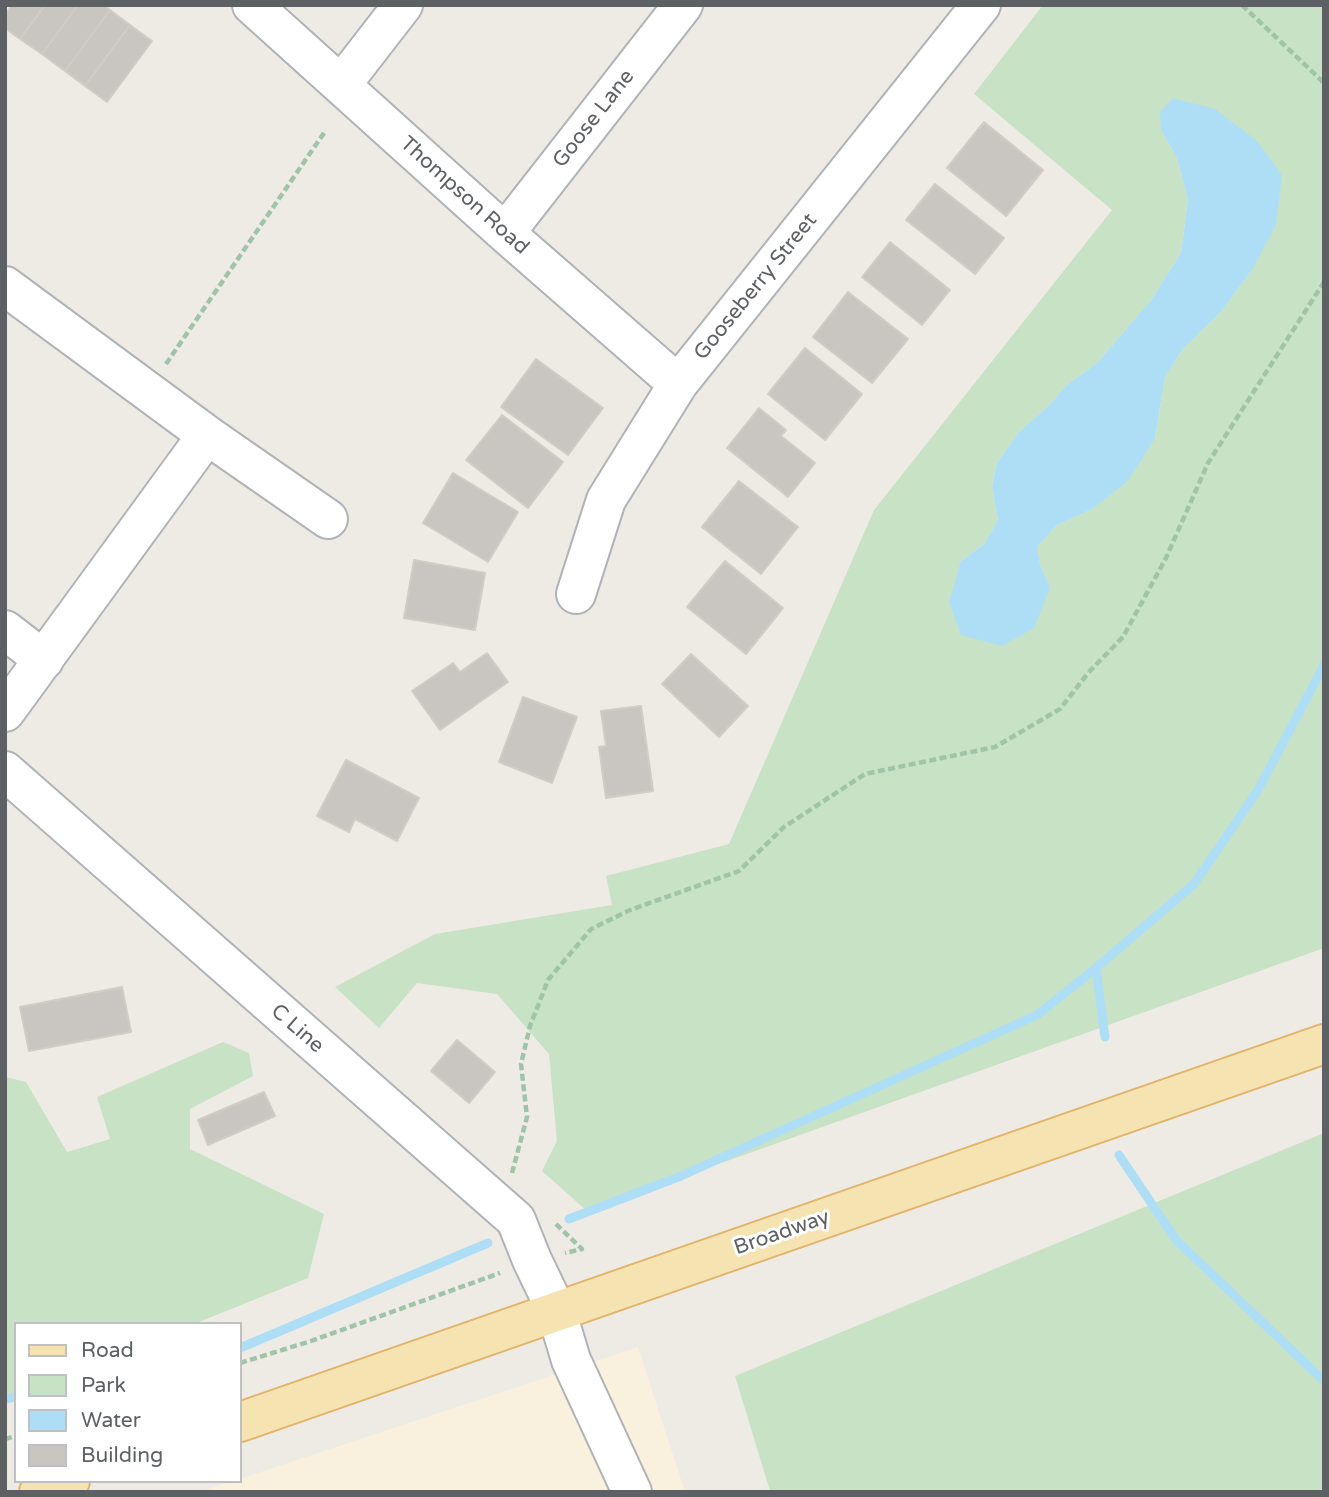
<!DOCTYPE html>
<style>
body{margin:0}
#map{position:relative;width:1329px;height:1497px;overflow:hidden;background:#eeebe5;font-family:"Varela Round",sans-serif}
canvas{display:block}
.frame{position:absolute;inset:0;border:7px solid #5d6164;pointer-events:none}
.legend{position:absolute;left:14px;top:1322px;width:228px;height:161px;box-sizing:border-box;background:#fff;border:2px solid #bec0c1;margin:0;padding:9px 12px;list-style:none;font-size:21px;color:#5d6164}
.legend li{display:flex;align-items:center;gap:14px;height:35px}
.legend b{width:35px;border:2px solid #bec0c1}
</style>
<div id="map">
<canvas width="1329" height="1497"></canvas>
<div class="frame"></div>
<ul class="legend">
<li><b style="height:9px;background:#f6e3b2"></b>Road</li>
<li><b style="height:19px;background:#c8e2c5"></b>Park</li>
<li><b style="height:19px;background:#aedef5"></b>Water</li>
<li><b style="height:19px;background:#c9c6c2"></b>Building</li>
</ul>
</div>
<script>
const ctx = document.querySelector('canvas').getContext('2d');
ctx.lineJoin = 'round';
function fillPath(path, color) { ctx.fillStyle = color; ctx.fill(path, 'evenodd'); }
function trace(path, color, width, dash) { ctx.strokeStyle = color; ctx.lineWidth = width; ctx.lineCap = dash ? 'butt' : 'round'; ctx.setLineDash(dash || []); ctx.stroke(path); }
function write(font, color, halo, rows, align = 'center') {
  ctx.font = font + ' "Varela Round",sans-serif'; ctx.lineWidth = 6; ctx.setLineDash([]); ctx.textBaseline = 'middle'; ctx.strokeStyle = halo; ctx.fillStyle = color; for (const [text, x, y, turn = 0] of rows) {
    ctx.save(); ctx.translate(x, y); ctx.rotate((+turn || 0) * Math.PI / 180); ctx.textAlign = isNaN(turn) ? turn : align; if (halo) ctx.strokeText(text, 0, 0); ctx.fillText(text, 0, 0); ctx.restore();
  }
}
const commercial = new Path2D(`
 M638 1347 685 1492H200L232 1481H240V1479Z`);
const green = new Path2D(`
 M1043 5H1324V948L587 1211 542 1171 557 1141 549 1054 497 994 417 983 379 1028 335 987 435 934 612 905 606 876 729 844 874 510 1112 210 974 94ZM1161 130 1252 270 1220 313 1182 350 1165 377 1155 438 1092 509 1056 526 1037 547 1040 564 1050 589 961 561 985 543 998 520 992 486 997 463 1019 432 1050 404 1067 385 1098 362 1151 300 1181 253 1188 200 1177 158Z
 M223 1042 249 1053 253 1076 190 1109V1149L324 1214 308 1278 194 1324H16V1396L5 1400V1077L26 1082 67 1152 110 1139 97 1097Z
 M1324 1133V1492L770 1491 735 1376Z`);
const water = new Path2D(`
 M1173 98 1215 109 1257 141 1282 175 1276 225 1252 270 1220 313 1182 350 1165 377 1155 438 1128 481 1092 509 1056 526 1037 547 1040 564 1050 588 1034 628 1002 646 961 635 949 602 961 561 985 543 998 520 992 486 997 463 1019 432 1050 404 1067 385 1098 362 1151 300 1181 253 1188 200 1177 158 1161 130 1160 112Z`);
const stream = new Path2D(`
 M1096 968 1105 1037
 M1119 1155 1176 1240 1324 1381
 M569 1219 681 1176 1037 1015 1096 968 1194 884 1258 790 1324 665
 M240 1348 488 1243
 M5 1399 16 1397`);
const building = new Path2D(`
 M12 5H45L20 39 5 28V15Z
 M45 5H78L42 54 20 39Z
 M78 5H104L110 10 65 71 42 54Z
 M110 10 130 25 85 86 65 71Z
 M130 25 152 41 107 102 85 86Z
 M984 122 1043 170 1006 216 947 168Z
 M935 184 1004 238 975 274 906 220Z
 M890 242 950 290 922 325 862 277Z
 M848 292 908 339 872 383 813 337Z
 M805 348 862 394 825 440 768 394Z
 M536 359 603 408 568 455 501 407Z
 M759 408 786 430 781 436 815 463 788 497 727 448Z
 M502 415 563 462 528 508 466 460Z
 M453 473 518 512 488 562 423 523Z
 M739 481 798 527 761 574 702 527Z
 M414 560 485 573 475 630 404 618Z
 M725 561 783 608 746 654 687 607Z
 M487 653 508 682 440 730 412 691 453 663 460 672Z
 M691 654 748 706 719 737 662 684Z
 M523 697 577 717 552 783 499 762Z
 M641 706 653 791 606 798 599 747 606 746 601 711Z
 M346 760 419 798 397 841 355 819 349 832 317 816Z
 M122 987 131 1032 29 1051 20 1007Z
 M457 1040 495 1072 469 1103 431 1071Z
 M264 1092 275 1116 208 1145 198 1120Z`);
const path = new Path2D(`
 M1242 5 1321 80 1324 85
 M166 364 326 130
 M512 1173 527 1117 521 1064 530 1026 548 980 591 929 630 910 739 871 784 827 865 774 995 747 1060 709 1088 673 1123 637 1166 558 1208 463 1324 282
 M556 1224 582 1249 565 1253
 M240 1363 311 1341 500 1273
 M5 1439 16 1436`);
const minor = new Path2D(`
 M252 5 505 233 678 384
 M341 85 403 5
 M505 233 683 5
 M5 286 207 435 5 712
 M207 435 328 519
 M576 594 606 500 678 384 981 5
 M5 630 44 660
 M5 771 516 1220 532 1260 556 1310 571 1360 632 1492`);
const major = new Path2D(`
 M240 1422C600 1294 963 1172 1324 1044
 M39 1492 70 1481`);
const streetNames = [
 ["Goose Lane",594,119,-52],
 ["Thompson Road",464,196,42],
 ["Gooseberry Street",756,287,-51],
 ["C Line",297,1029,41],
 ["Broadway",782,1233,-19]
];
fillPath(commercial, '#faf0de');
fillPath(green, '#c8e2c5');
fillPath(water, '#aedef5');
trace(stream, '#aedef5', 9);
fillPath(building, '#c9c6c2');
trace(building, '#d2ccc4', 2);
trace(minor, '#b0b3b6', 42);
trace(major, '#e1b36b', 42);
trace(path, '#a0c4a7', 4.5, [7, 3.5]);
trace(minor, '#fff', 38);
trace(major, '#f6e3b2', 38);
write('21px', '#5d6164', '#fff', streetNames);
</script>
